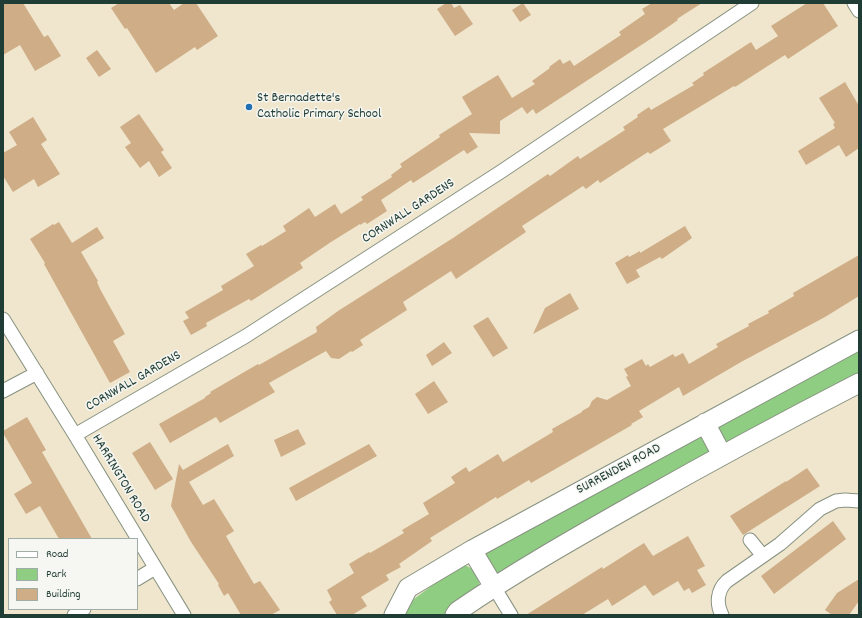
<!DOCTYPE html>
<style>
body{margin:0}
#map{position:relative;width:862px;height:618px;overflow:hidden;background:#efe6cd;font-family:Dekko,sans-serif}
canvas{display:block}
.frame{position:absolute;inset:0;border:4px solid #1f3d34;pointer-events:none}
.legend{position:absolute;left:8px;top:538px;width:130px;height:72px;box-sizing:border-box;background:#f6f6f2;border:1px solid #a0aca6;margin:0;padding:5px 7px;list-style:none;font-size:12px;color:#1f3d34}
.legend li{display:flex;align-items:center;gap:8px;height:20px}
.legend b{width:20px;border:1px solid #a0aca6}
</style>
<div id="map">
<canvas width="862" height="618"></canvas>
<div class="frame"></div>
<ul class="legend">
<li><b style="height:5px;background:#fff"></b>Road</li>
<li><b style="height:11px;background:#8fcd82"></b>Park</li>
<li><b style="height:11px;background:#cead87"></b>Building</li>
</ul>
</div>
<script>
const ctx = document.querySelector('canvas').getContext('2d');
ctx.lineJoin = 'round';
function fillPath(path, color) { ctx.fillStyle = color; ctx.fill(path, 'evenodd'); }
function trace(path, color, width, dash) { ctx.strokeStyle = color; ctx.lineWidth = width; ctx.lineCap = dash ? 'butt' : 'round'; ctx.setLineDash(dash || []); ctx.stroke(path); }
function write(font, color, halo, rows, align = 'center') {
  ctx.font = font + ' Dekko,sans-serif'; ctx.lineWidth = 3; ctx.setLineDash([]); ctx.textBaseline = 'middle'; ctx.strokeStyle = halo; ctx.fillStyle = color; for (const [text, x, y, turn = 0] of rows) {
    ctx.save(); ctx.translate(x, y); ctx.rotate((+turn || 0) * Math.PI / 180); ctx.textAlign = isNaN(turn) ? turn : align; if (halo) ctx.strokeText(text, 0, 0); ctx.fillText(text, 0, 0); ctx.restore();
  }
}
const green = new Path2D(`
 M859 350V375L503 572H495L484 559 485 553Z
 M465 565 474 570 480 585 450 608 444 615H404L414 599 454 569Z`);
const building = new Path2D(`
 M3 3H23L44 37 48 35 61 56 35 71 20 45 3 55Z
 M119 3H169L174 10 184 3H196L218 36 197 50 195 47 156 73 127 28 125 29 111 8Z
 M446 3H451L454 8 460 5 473 24 455 36 437 9Z
 M523 3 531 15 520 22 512 10Z
 M652 3H702L677 19 678 20 652 38 536 114 533 109 527 114 522 107 500 121V134L469 133 478 147 467 154 464 150 413 183 411 180 381 200 387 211 367 224 365 222 360 225V224L331 242 300 263 303 268 251 301 249 299 206 323 207 326 191 335 183 321 189 318 185 312 223 290 221 286 254 266 246 254 261 245 262 246 286 231 283 226 309 208 315 217 335 204 341 214 363 200 361 197 392 177 391 175 402 167 400 164 440 137 439 135 472 114 462 97 498 75 512 98 535 84 532 81 550 68 549 67 560 59 563 64 570 60 574 66 621 35 619 32 645 14 642 9Z
 M807 3H823L838 26 788 59 785 55 735 87 734 86 663 129 671 141 650 154 648 152 600 183 598 180 586 189 583 186 522 226 526 232 456 279 451 271 403 302 407 310 360 340 363 345 352 352 351 351 339 359 331 358 326 351 269 383 275 392 220 423 216 417 170 443 159 424 205 398V397L211 393 210 392 258 364 259 365 317 332 316 327 338 311 453 238 548 174 550 176 578 156 580 159 625 130 623 127 638 117 637 115 649 107 651 110 694 85 692 83 704 75 703 73 751 42 756 50 778 36 771 26Z
 M97 50 111 69 99 77 86 58Z
 M845 82 859 106V148L846 157 839 145 806 165 798 151 835 128 833 124 835 123 819 98Z
 M139 114 164 150 161 152 172 168 159 177 149 161 140 168 125 147 131 143 120 127Z
 M33 117 47 140 41 144 60 174 38 187 34 179 13 192 3 176V153L17 145 9 132Z
 M59 222 72 243 97 227 104 238 81 252 98 281 97 282 100 289 125 334 113 341 130 372 110 383 44 264 45 263 30 239 53 224 54 225Z
 M685 226 692 238 662 259 660 257 636 270 640 277 627 284 615 263 628 255 629 257 640 251V253Z
 M859 255V296L825 317 741 362 683 396 679 387 639 411 643 417 631 424 632 425 531 483 529 480 497 499 496 497 430 538 432 541 399 564 401 567 386 575 389 580 361 597 367 606 352 615H337L329 602 332 600 327 590 354 573 349 564 369 552 370 553 404 533 402 530 429 514 423 503 455 483 451 477 466 467 469 472 498 454 503 462 553 432 552 429 582 412V411L589 407 592 401 597 397 607 400 631 386 626 377 628 376 624 369 642 359 646 366 648 364 650 367 673 354 675 357 683 353 689 364 718 347 716 344 749 326 748 324 769 313 768 311 794 296 793 293Z
 M570 293 579 309 533 334 545 308Z
 M488 317 508 348 493 357 473 326Z
 M444 342 452 353 432 366 426 355Z
 M434 381 448 402 428 414 415 394Z
 M27 417 46 450 42 452 92 539H59L40 506 26 514 14 494 32 483 3 433V431Z
 M298 429 306 444 281 457 274 440Z
 M150 442 173 479 155 490 132 453Z
 M228 444 234 456 189 482 203 505 214 499 234 531 226 536 235 552 254 584 260 581 280 610 271 615H241L228 593 224 596 218 585 219 584 191 542 171 506 179 464 183 470Z
 M369 444 377 456 296 501 289 488Z
 M807 468 820 486 743 535 730 516 786 481V482Z
 M833 521 846 539 774 594 761 576Z
 M688 536 705 566 697 570 706 585 692 593 689 588 684 591 678 581 653 596 645 585 612 606 608 599 582 615H526L602 567 603 569 644 543 653 556Z
 M859 579V601L849 615H832L825 610 837 593Z`);
const street = new Path2D(`
 M854 3 859 11
 M3 319 75 435 184 615
 M3 391 37 373
 M75 435 246 336 502 171 752 3
 M750 540 763 556
 M137 579 155 568
 M494 587 511 615
 M74 615 84 609
 M722 615C716 604 717 590 727 581L780 544 820 509 836 501 845 500 859 501`);
const secondary = new Path2D(`
 M705 423 722 455
 M472 550 494 587
 M394 615 408 588 472 550 859 340
 M455 615 458 611C515 572 575 538 635 504 709 462 783 422 859 383`);
const markers = [
 [249,107,4,"#1f6fb2"]
];
const poiNames = [
 ["St Bernadette's",257,99],
 ["Catholic Primary School",257,115]
];
const streetNames = [
 ["CORNWALL GARDENS",409,212,-33],
 ["CORNWALL GARDENS",134,382,-30],
 ["SURRENDEN ROAD",619,470,-28],
 ["HARRINGTON ROAD",120,479,59]
];
fillPath(green, '#8fcd82');
fillPath(building, '#cead87');
trace(street, '#879280', 15);
trace(secondary, '#879280', 21);
trace(street, '#fff', 13);
trace(secondary, '#fff', 19);
for (const [x, y, r, color] of markers) { const dot = new Path2D(); dot.arc(x, y, r, 0, 2 * Math.PI); ctx.fillStyle = color; ctx.fill(dot); trace(dot, '#f6f6f2', 1.5); }
write('14px', '#1f3d34', '#f6f6f2', poiNames, 'left');
write('14px', '#1f3d34', '#f6f6f2', streetNames);
</script>
